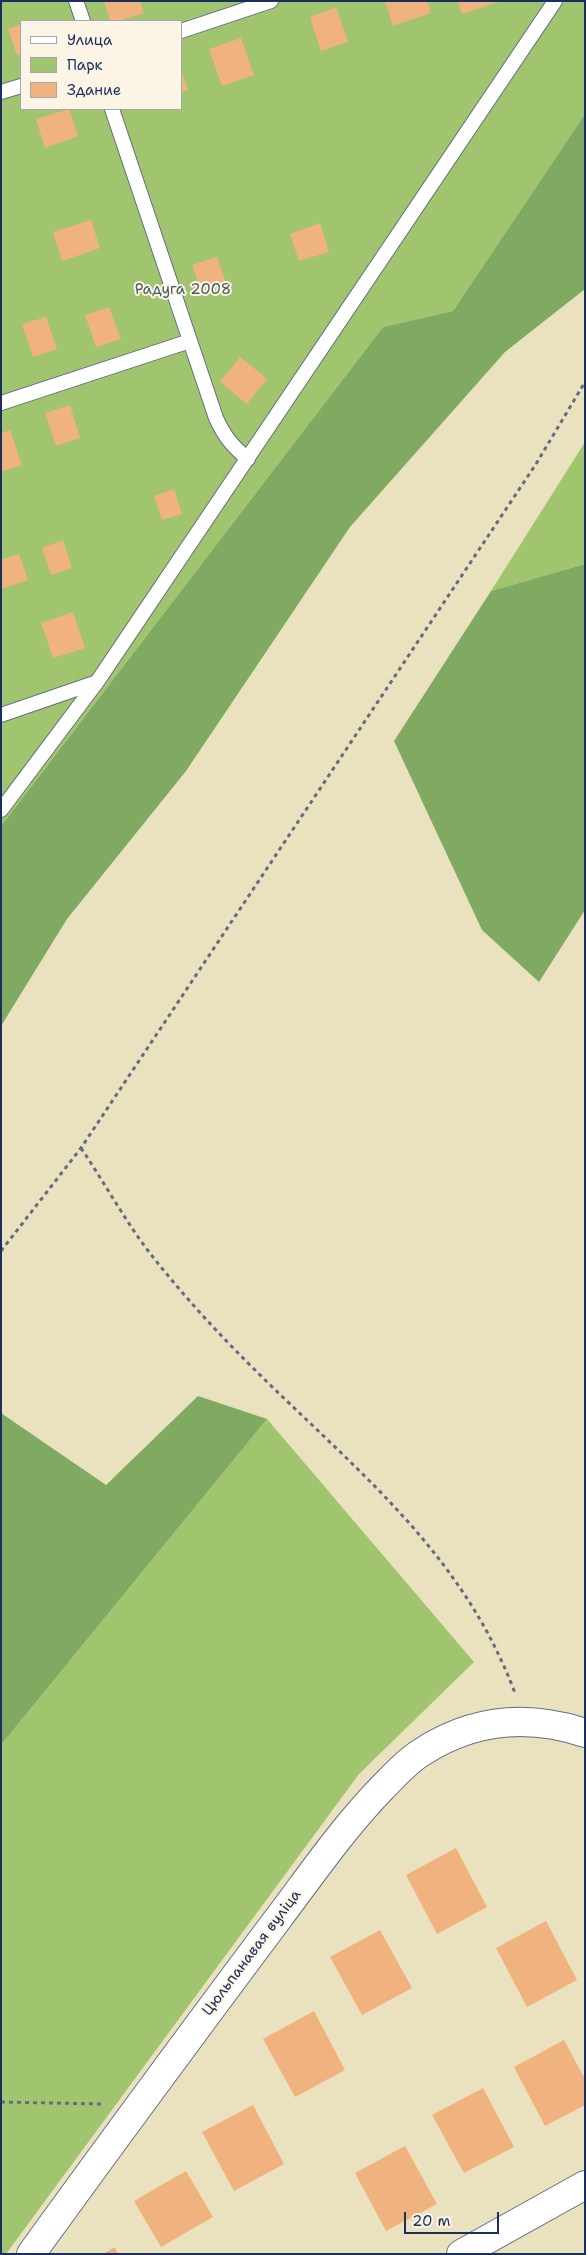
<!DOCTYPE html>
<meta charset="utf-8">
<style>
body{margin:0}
#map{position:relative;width:586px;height:2255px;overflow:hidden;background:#eae1be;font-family:"Shantell Sans",sans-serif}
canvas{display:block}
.frame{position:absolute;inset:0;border:2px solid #1b2f5e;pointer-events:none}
.legend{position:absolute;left:20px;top:20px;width:162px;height:90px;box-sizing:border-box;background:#fcf5e5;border:1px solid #a2a6af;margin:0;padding:6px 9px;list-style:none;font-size:15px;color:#1b2f5e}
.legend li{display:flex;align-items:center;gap:10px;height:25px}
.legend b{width:25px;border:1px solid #a2a6af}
.scale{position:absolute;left:404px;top:2212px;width:95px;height:22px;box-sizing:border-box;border:2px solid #1b2f5e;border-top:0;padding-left:6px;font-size:15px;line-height:18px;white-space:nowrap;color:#1b2f5e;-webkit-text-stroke:4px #fcf5e5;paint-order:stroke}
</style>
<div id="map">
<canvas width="586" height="2255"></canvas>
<div class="frame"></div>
<ul class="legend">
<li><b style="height:6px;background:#fff"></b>Улица</li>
<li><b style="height:14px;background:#a1c56f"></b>Парк</li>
<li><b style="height:14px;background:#f0b27e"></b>Здание</li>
</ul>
<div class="scale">20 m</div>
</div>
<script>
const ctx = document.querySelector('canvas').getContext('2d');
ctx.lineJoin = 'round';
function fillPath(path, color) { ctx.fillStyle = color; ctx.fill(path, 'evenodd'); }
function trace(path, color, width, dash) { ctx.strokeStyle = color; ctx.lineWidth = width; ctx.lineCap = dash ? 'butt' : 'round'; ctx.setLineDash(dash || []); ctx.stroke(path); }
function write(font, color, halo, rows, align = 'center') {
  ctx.font = font + ' "Shantell Sans",sans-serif'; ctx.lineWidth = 4; ctx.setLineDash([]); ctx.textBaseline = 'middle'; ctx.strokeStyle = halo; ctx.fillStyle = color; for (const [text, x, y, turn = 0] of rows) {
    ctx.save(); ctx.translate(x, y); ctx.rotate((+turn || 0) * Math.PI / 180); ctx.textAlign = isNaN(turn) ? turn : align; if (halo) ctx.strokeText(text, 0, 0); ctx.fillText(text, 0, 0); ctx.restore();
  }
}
const green = new Path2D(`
 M1 1H585V114L453 311 383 327 1 826ZM21 21H181V109H21Z
 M585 442V564L491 591Z
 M267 1419 474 1662 359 1774 6 2254H1V1745Z`);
const forest = new Path2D(`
 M585 114V289L505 352 350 527 186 771 67 919 1 1026V826L383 327 453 311Z
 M585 564V910L539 982 482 930 394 741 491 591Z
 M198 1396 267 1419 1 1745V1413L106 1485Z`);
const building = new Path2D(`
 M104 1H140L144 13 118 21H110Z
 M385 1H427L431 13 393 26Z
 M457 1H498V2L462 14Z
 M336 7 348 42 321 51 310 17Z
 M21 24V53L17 55 8 29Z
 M241 38 254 75 222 86 209 49Z
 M181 70 188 90 181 92Z
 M69 109 78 136 45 148 36 119Z
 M91 220 100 248 62 261 53 232Z
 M320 223 329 252 299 261 290 234Z
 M217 257 226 283 201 291 192 265Z
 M109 307 121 339 96 347 85 315Z
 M46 317 57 349 33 357 22 324Z
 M240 357 267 379 247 404 220 382Z
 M70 405 80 438 56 446 45 413Z
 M10 430 22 465 1 472V433Z
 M174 489 182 514 162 520 154 496Z
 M63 540 72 568 51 575 42 548Z
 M19 554 28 580 1 589V560Z
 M73 612 85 648 53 658 41 623Z
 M456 1848 487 1907 437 1934 406 1875Z
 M546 1921 577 1980 527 2007 496 1948Z
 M380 1930 412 1988 362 2015 330 1957Z
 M314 2011 345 2070 295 2097 263 2039Z
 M564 2040 585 2079V2105L545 2126 514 2067Z
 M483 2088 514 2147 464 2173 432 2115Z
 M253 2105 284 2164 234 2191 202 2132Z
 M405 2146 437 2204 386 2231 355 2173Z
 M186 2171 213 2217 161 2247 134 2201Z
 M115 2247 118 2254H103Z`);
const path = new Path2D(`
 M81 1148C104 1182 124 1219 149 1252 178 1289 211 1326 244 1359 349 1465 460 1547 515 1693
 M1 1251 81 1148 536 464 585 382
 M1 2102 103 2104`);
const service = new Path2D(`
 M76 1 83 21
 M181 31 271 1
 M1 92 21 86
 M112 109 216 418C224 436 233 447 248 459
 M1 403 190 341
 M1 715 97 682
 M1 810 97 682 555 1`);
const minor = new Path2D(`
 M31 2254C112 2142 194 2031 277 1920 311 1875 343 1828 383 1787 395 1775 407 1761 422 1752 473 1719 528 1714 585 1733
 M461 2254 585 2185`);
const parkNames = [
 ["Радуга 2008",183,290]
];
const streetNames = [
 ["Цюльпанавая вуліца",252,1953,-53]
];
fillPath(green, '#a1c56f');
fillPath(forest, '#80aa62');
fillPath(building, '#f0b27e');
trace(service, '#636d80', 16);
trace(minor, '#636d80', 30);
trace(path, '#636d80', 3, [4, 4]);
trace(service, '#fff', 14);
trace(minor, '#fff', 28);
write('15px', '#435c63', '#fcf5e5', parkNames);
write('15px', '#1b2f5e', '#fcf5e5', streetNames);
</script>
